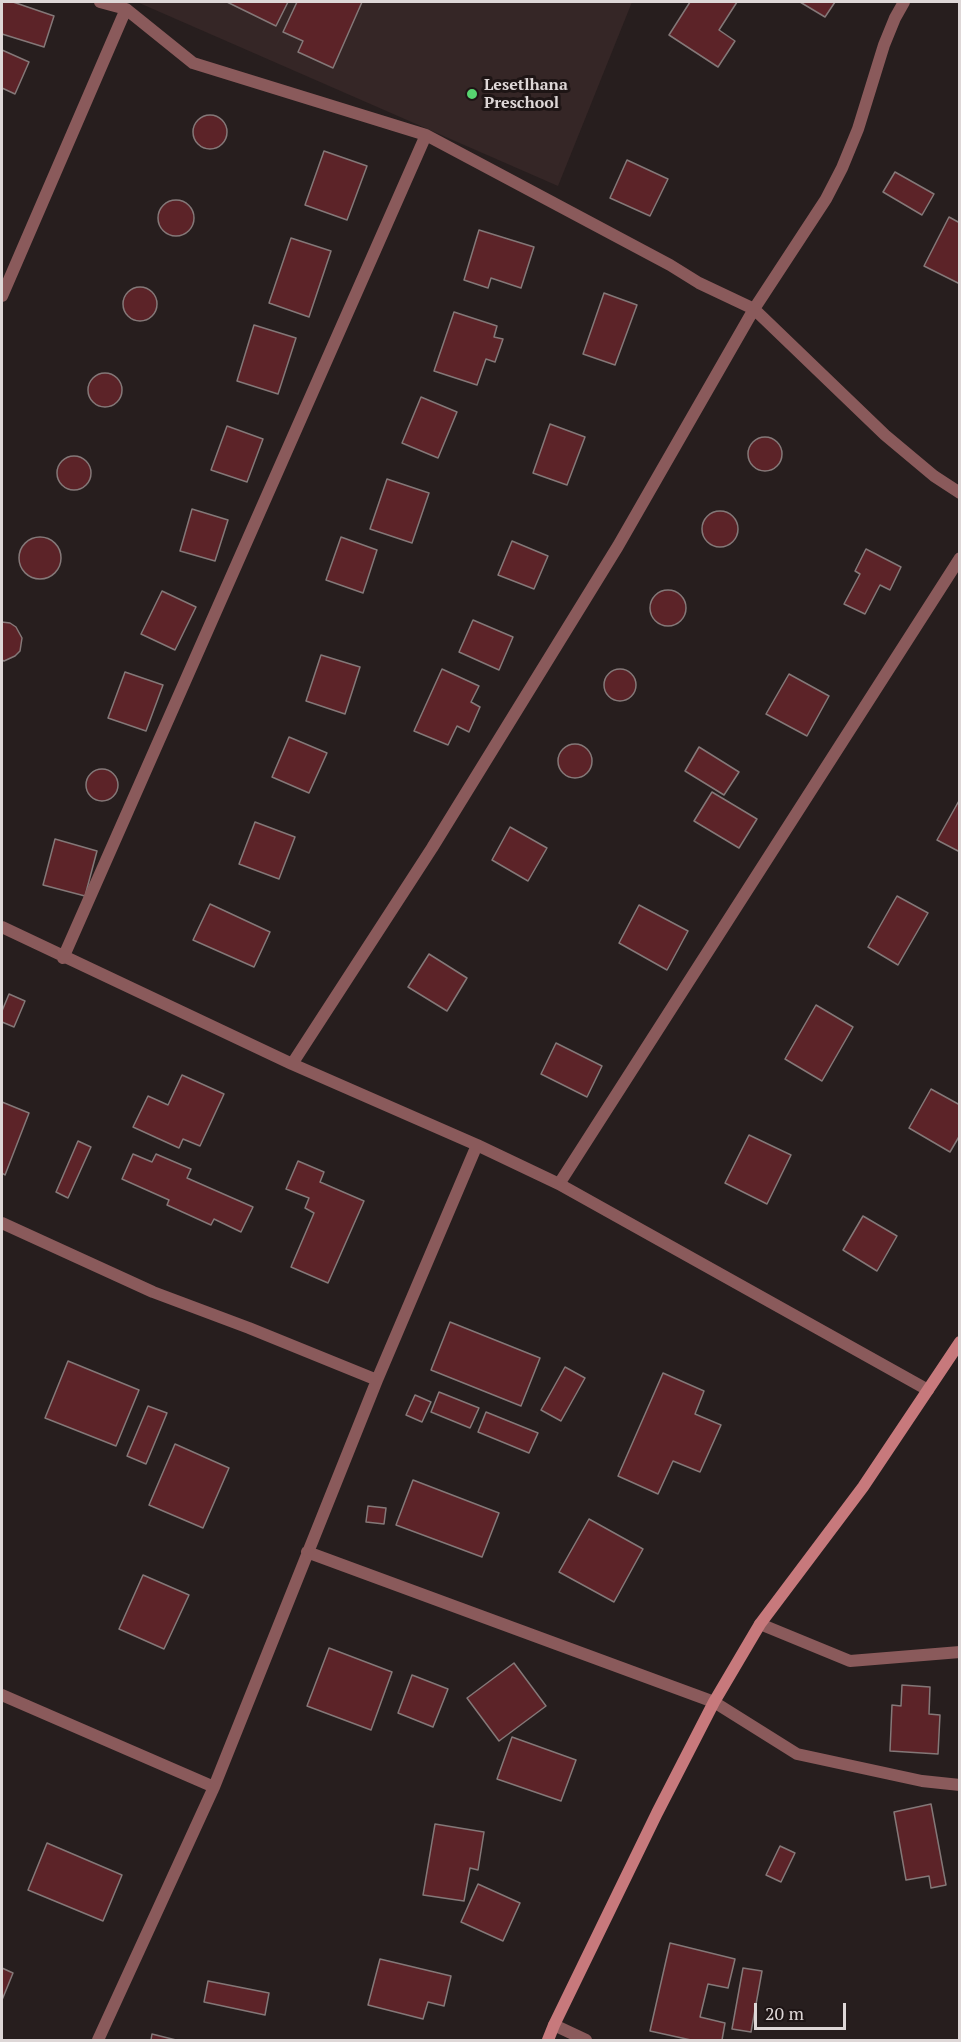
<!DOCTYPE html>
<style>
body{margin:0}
#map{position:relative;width:961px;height:2042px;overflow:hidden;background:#271e1e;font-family:"PT Serif",serif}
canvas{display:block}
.frame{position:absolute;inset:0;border:3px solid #ded7d7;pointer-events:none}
.scale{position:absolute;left:754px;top:2003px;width:92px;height:27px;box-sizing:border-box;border:3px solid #ded7d7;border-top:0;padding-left:8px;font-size:18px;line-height:21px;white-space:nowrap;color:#ded7d7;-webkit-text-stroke:4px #1e1515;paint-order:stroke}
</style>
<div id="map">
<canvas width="961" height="2042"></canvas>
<div class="frame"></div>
<div class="scale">20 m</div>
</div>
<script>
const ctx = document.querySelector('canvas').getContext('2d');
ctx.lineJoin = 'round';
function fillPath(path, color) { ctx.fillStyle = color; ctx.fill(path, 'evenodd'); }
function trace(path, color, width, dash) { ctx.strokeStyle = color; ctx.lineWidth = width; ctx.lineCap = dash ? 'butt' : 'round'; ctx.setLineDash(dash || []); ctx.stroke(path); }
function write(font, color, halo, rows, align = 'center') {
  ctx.font = font + ' "PT Serif",serif'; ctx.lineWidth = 6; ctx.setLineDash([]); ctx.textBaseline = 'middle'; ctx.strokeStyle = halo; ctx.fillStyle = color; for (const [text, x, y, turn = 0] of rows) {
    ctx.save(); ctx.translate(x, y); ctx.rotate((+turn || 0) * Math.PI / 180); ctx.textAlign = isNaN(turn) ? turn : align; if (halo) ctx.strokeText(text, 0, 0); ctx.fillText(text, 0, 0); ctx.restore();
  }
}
const built = new Path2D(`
 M137 2H632L558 186Z`);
const building = new Path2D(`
 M2 2H13L54 16 44 47 2 34Z
 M227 2H288L276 26Z
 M297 2H362L333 68 298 52 303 41 283 32Z
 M690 2H737L719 30 735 41 718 67 669 35Z
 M800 2H835L825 17Z
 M2 50 29 62 15 94 2 88Z
 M193 132a17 17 0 1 1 34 0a17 17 0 1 1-34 0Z
 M324 151 367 166 347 220 305 205Z
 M627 160 668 179 650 216 610 198Z
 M895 172 934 194 922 215 883 192Z
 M158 218a18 18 0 1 1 36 0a18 18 0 1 1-36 0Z
 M949 217 960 223V284L924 266Z
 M479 230 534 247 521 288 491 278 488 288 464 280Z
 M291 238 331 251 309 317 269 303Z
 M123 304a17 17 0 1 1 34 0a17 17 0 1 1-34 0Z
 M604 293 637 305 615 365 583 354Z
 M454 312 497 326 494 337 503 339 495 362 486 359 477 385 434 371Z
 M254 325 296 338 278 394 237 381Z
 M88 390a17 17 0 1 1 34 0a17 17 0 1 1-34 0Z
 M421 397 457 412 438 458 402 443Z
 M550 424 585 437 567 485 533 473Z
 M227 426 263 439 247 482 211 470Z
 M748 454a17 17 0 1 1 34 0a17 17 0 1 1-34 0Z
 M57 473a17 17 0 1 1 34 0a17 17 0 1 1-34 0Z
 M387 479 429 493 412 543 370 529Z
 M192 509 228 520 215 561 180 551Z
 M702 529a18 18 0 1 1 36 0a18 18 0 1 1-36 0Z
 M341 537 377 550 363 593 326 580Z
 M19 558a21 21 0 1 1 42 0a21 21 0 1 1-42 0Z
 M512 541 548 556 534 589 498 575Z
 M866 549 901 567 890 590 880 585 865 614 844 604 860 574 855 571Z
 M650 608a18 18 0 1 1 36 0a18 18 0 1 1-36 0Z
 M162 591 196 607 175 650 141 634Z
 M473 620 513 637 499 670 459 652Z
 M2 622 10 623 16 627 22 638 20 651 15 656 4 661 2 660Z
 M321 655 360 667 345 714 306 701Z
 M604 685a16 16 0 1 1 32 0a16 16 0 1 1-32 0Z
 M442 669 479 686 471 702 480 707 469 732 457 726 448 745 414 731Z
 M125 672 163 685 146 731 108 718Z
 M789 674 829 696 807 736 766 714Z
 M289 737 327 753 309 793 272 777Z
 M558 761a17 17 0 1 1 34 0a17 17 0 1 1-34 0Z
 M699 747 739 772 724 795 685 771Z
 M86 785a16 16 0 1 1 32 0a16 16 0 1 1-32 0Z
 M712 792 757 819 739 848 694 821Z
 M960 799V852L937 840Z
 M255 822 295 837 279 879 239 864Z
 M510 827 547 848 528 881 492 860Z
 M55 839 97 851 85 896 43 885Z
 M897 896 928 913 898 965 868 947Z
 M210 904 270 932 254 967 193 940Z
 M639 905 688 931 667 970 619 943Z
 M429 954 467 978 447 1011 408 987Z
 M9 994 25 1001 14 1027 2 1022V1011Z
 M816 1005 853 1027 822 1081 785 1059Z
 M556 1043 602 1066 587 1097 541 1074Z
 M182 1075 224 1094 200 1146 183 1139 179 1148 133 1127 148 1096 168 1105Z
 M931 1089 960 1105V1135L950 1152 909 1128Z
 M2 1102 29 1113 5 1175 2 1173Z
 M749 1135 791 1155 767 1204 725 1183Z
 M78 1141 91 1147 68 1198 56 1192Z
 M133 1154 152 1162 156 1154 191 1169 187 1178 253 1207 241 1232 214 1219 211 1225 167 1205 169 1200 122 1179Z
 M298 1161 324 1172 320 1182 364 1201 328 1283 291 1267 314 1213 305 1208 309 1198 286 1189Z
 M863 1216 897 1236 877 1271 843 1250Z
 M450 1322 540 1358 521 1406 431 1370Z
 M68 1361 139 1390 116 1446 45 1418Z
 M565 1367 585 1378 561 1421 541 1410Z
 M663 1373 704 1391 695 1414 721 1425 700 1472 673 1461 658 1494 618 1476Z
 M439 1392 479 1408 470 1428 431 1412Z
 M415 1395 431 1402 422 1422 406 1415Z
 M148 1406 167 1413 146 1464 127 1456Z
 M486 1412 538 1433 529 1453 478 1432Z
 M175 1444 229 1468 203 1528 149 1505Z
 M413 1480 499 1513 482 1557 396 1525Z
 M368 1506 386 1508 384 1524 366 1522Z
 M589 1519 643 1549 614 1602 559 1572Z
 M143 1575 189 1595 164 1649 119 1629Z
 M329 1648 392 1672 371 1730 307 1706Z
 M514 1663 546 1706 499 1741 467 1698Z
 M412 1675 448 1689 433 1727 398 1713Z
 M902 1685 930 1687 929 1714 940 1715 938 1754 890 1751 892 1705 901 1706Z
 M512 1737 576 1760 561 1801 497 1779Z
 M931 1804 946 1885 931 1888 929 1876 906 1880 894 1812Z
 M435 1824 484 1832 478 1870 470 1868 464 1901 423 1895Z
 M47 1843 122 1875 103 1921 28 1890Z
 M780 1846 795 1853 781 1882 766 1875Z
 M478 1884 520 1903 503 1941 461 1922Z
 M670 1943 735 1959 728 1988 708 1984 700 2017 725 2023 722 2040H691L650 2031Z
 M380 1959 451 1976 444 2006 428 2002 423 2019 368 2005Z
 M2 1968 13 1973 2 2000Z
 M743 1968 762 1971 751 2032 732 2029Z
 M208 1981 269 1993 265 2015 204 2002Z
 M152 2034 176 2040H151Z`);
const street = new Path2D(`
 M100 2 126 9 193 63 426 135 670 265 699 283 754 309 885 435 934 476 960 493
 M2 296 126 9
 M2 927 292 1064 477 1145 559 1184 928 1390
 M63 958 426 135
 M292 1064 432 848 618 546 754 309 826 199 842 168 858 129 884 45 895 18 904 2
 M559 1184 960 558
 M2 1223 153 1292 249 1328 377 1380
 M307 1552 714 1702 797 1754 922 1781 960 1785
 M760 1624 850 1661 960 1652
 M2 1695 214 1787
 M554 2025 586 2040
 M98 2040 214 1787 377 1380 477 1145`);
const secondary = new Path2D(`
 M548 2040 554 2025 657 1813 714 1702 760 1624 863 1487 960 1342`);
const markers = [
 [472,94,6,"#57d570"]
];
const poiNames = [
 ["Lesetlhana",484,85],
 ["Preschool",484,103]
];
fillPath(built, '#352626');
fillPath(building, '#5c2328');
trace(building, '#847878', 1.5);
trace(street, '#8a5a5b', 12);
trace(secondary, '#c7797c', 12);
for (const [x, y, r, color] of markers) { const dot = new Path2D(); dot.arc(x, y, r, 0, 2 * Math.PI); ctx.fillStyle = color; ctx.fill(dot); trace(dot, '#1e1515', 2); }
write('bold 16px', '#ded7d7', '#1e1515', poiNames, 'left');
</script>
